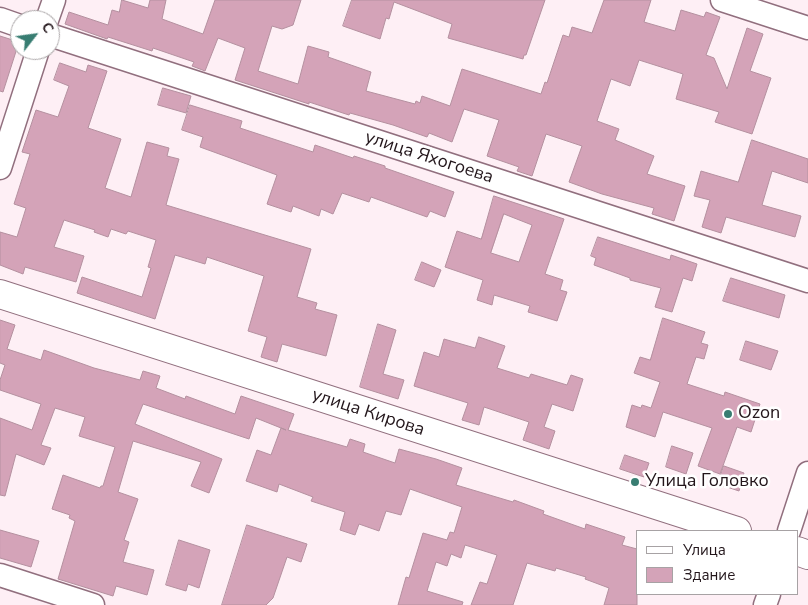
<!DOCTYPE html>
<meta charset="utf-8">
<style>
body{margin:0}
#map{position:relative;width:808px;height:605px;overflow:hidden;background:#feeff5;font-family:"Nunito Sans",sans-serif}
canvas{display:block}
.legend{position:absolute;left:636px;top:530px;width:162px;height:65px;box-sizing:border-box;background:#fff;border:1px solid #a7a2a4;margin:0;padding:6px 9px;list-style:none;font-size:15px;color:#23161b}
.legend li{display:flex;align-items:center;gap:10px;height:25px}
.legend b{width:25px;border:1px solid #a7a2a4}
.north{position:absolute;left:10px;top:10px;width:50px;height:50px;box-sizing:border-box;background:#fff;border:1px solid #a7a2a4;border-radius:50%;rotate:60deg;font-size:14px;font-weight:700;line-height:20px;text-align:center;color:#23161b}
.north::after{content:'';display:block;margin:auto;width:18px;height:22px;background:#387d72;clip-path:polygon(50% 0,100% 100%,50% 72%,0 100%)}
</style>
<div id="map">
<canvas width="808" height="605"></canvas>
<ul class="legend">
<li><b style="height:6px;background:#fff"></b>Улица</li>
<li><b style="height:14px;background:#d4a3b8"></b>Здание</li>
</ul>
<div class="north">С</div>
</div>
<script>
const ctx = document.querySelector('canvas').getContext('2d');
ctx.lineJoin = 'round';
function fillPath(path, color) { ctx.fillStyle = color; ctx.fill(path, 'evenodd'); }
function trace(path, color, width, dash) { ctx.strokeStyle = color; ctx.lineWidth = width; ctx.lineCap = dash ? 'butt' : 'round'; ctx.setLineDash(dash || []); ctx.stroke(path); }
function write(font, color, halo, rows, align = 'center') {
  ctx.font = font + ' "Nunito Sans",sans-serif'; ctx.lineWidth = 5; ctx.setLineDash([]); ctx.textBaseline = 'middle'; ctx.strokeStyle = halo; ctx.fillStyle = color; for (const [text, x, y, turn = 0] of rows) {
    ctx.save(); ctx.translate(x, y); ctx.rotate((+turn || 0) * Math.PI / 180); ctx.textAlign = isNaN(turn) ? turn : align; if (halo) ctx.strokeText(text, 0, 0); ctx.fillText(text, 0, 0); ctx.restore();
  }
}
const building = new Path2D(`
 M122 0 148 8 150 0H166L162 19 203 34 215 0H301L293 25 282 29 272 26 258 71 298 84 308 46 329 52 328 57 371 72 366 91 415 104 416 101 420 103 422 96 450 106 462 69 541 94 545 82 547 83 563 35 569 37 572 27 592 33 604 0H651L644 22 675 31 681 10 704 17 706 12 720 17 706 55 714 58 727 89 747 28 763 34 750 71 771 78 752 134 715 122 719 112 676 99 683 74 639 60 630 86 611 79 597 121 619 129 615 140 654 156 647 174 685 186 674 221 652 214 654 208 602 194 569 182 582 146 546 134 532 176 517 171 519 167 487 156 499 120 464 109 452 142 429 133 427 137 393 125 350 113 349 115 309 102V104L235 80 245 48 218 38 205 71 192 66 194 62 153 48 152 51 108 37 107 39 65 24 69 12 108 25 112 10 119 12Z
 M352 0H545L526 55H524L523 59 448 38 452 24 394 2 389 19 386 18 380 39 343 26Z
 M0 36 19 42 3 92 0 91Z
 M60 63 86 72 88 65 107 71 88 128 121 139 105 188 131 197 147 142 169 148 167 156 179 159 166 205 311 249 297 297 317 303 315 309 337 315 326 356 282 344 277 362 261 357 267 337 248 331 264 276 207 257 205 264 175 255 155 319 77 293 82 277 142 297 151 268 148 267 156 240 128 231 126 234 111 229 108 237 94 232 95 230 64 220 54 247 84 256 76 282 25 267 23 274 0 265V232L17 237 26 208 14 204 30 154 22 152 36 110 58 117 69 86 54 80Z
 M163 88 191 96 186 113 158 105Z
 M190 105 242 121 240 128 313 152 315 145 353 158 354 156 385 166V168L454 192 445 217 430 211 427 217 371 197 369 202 342 193 333 214 321 209 319 216 293 206 291 212 267 204 277 175 200 147 203 137 182 130Z
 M752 140 808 159V183L772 171 762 205 801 216 795 237 726 217 721 233 702 227 710 200 694 196 701 171 738 182Z
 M494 196 564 219 545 274 563 280 560 290 567 292 557 321 528 312 530 306 494 295 492 305 477 300 483 280 445 267 457 231 481 239ZM504 214 532 225 519 262 491 253Z
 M598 237 670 260 671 255 697 264 692 281 683 278 672 312 655 307 661 288 630 280V278L594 265 596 258 591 256Z
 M422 262 441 270 434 287 415 280Z
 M731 278 785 295 779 318 723 301Z
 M663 318 705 332 701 343 708 345 704 359 696 357 687 384 724 396 725 392 760 404 751 432 737 427 720 474 698 466 712 428 663 412 655 437 626 427 632 405 641 408 642 405 651 408 660 382 634 373 640 357 650 360Z
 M0 320 15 325 7 349 41 360 44 350 94 368 140 380 143 371 160 376 156 388 185 399 186 396 235 414 241 396 294 414 288 430 347 447 350 439 365 444 363 452 395 463 399 449 436 459 462 468 456 485 513 502 514 500 544 511 543 514 585 529 586 524 625 537 622 545 637 549V605H604L609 588 585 579 586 577 556 568 555 571 527 563 513 605H471L480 582 487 584 497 555 465 545 461 558 451 554 447 566 436 562 427 591 463 602 462 605H398L406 577 409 578 423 533 447 540 450 532 454 533 462 507 410 489 401 515 386 511 379 531 359 524 355 535 340 530 345 512 311 501 313 497 279 484 277 492 246 481 257 450 271 455 281 428 286 430 256 418 249 439 143 404 135 424 222 459 209 493 191 486 201 462 133 441 118 492 138 499 124 540 129 542 123 562 154 570 147 595 116 586 113 596 58 579 75 521 69 518 70 515 52 509 63 475 100 488 101 486H103L115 447 79 436 85 417 55 408 41 445 51 448 44 465 16 454 5 496 0 495V418L32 430 41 404 0 390V380L5 365 0 363Z
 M378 324 396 330 383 374 404 380 398 399 360 387Z
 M479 337 505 346 497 368 529 378 531 374 567 385 571 375 583 379 573 411 552 404 544 427 555 431 549 449 523 440 529 422 484 407 479 425 462 420 468 403 414 386 424 352 439 357 444 339 475 348Z
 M746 341 778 351 771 370 740 360Z
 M672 446 693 453 686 474 666 467Z
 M625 455 649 463 644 477 620 469Z
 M724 466 744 473 739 491 718 484Z
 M247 525 307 544 301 562 287 557 273 598 266 605H222Z
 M0 530 39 541 31 567 0 558Z
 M179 540 210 550 199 588 188 584 186 591 166 585Z`);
const minor = new Path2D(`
 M722 0 808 28
 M0 19 20 26
 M47 20 54 0
 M50 35 808 281
 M0 168 38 50
 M789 531 808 473
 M0 575 93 605
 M765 605 769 594`);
const major = new Path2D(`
 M0 294 737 531
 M797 551 808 555`);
const markers = [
 [728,414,5,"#387d72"],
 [635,482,5,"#387d72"]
];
const streetNames = [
 ["улица Яхогоева",429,158,18],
 ["улица Кирова",368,413,18]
];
const poiNames = [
 ["Ozon",738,414],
 ["Улица Головко",645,482]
];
fillPath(building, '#d4a3b8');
trace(building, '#b4909f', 1);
trace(minor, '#916f7e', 25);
trace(major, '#916f7e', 30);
trace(minor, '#fff', 22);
trace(major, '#fff', 28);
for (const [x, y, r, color] of markers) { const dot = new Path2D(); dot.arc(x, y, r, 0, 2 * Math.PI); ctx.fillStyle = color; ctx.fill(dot); trace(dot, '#fff', 2); }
write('18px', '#23161b', '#fff', streetNames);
write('18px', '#23161b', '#fff', poiNames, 'left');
</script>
